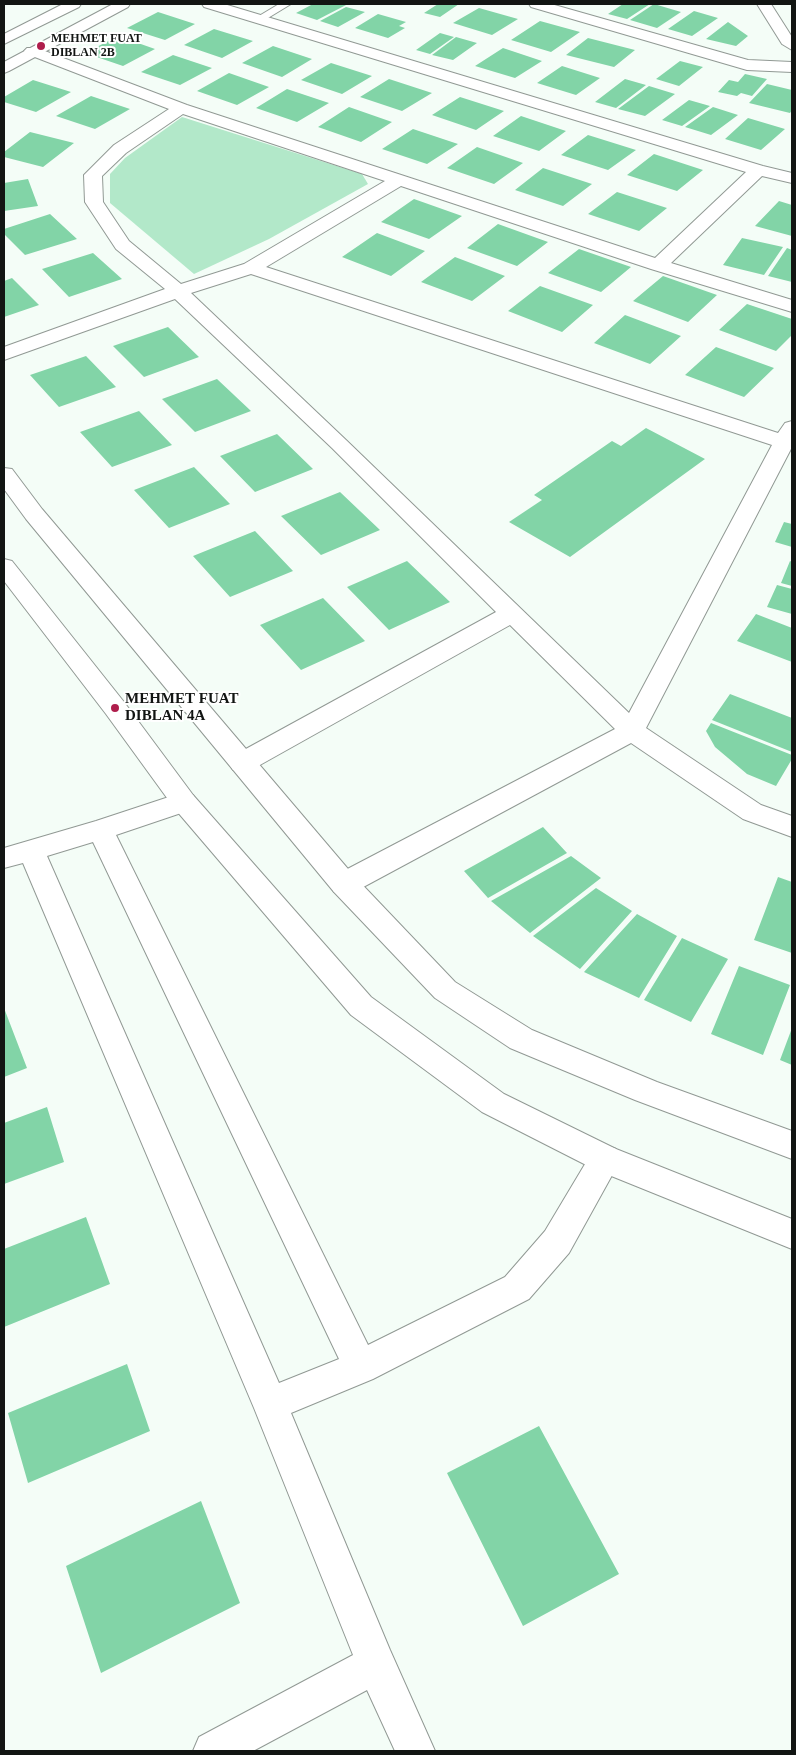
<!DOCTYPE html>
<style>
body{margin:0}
#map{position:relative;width:796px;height:1755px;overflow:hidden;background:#f4fdf7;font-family:"Times New Roman",serif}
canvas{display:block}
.frame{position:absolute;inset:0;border:5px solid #121513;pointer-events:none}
</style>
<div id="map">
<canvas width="796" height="1755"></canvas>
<div class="frame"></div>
</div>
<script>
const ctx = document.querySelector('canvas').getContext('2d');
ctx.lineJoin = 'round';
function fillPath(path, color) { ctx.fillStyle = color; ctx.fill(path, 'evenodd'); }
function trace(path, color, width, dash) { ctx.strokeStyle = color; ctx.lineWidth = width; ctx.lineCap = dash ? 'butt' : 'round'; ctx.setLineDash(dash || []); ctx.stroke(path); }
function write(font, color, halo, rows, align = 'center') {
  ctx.font = font + ' "Times New Roman",serif'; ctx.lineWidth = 4; ctx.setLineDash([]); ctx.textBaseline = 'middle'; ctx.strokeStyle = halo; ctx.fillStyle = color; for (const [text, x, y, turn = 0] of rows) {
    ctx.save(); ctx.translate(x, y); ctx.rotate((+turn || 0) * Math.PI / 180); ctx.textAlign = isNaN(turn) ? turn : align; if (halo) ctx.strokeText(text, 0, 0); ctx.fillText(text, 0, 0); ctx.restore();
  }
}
const green = new Path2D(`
 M182 117 362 174 368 184 269 239 194 274 110 203V174L125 158Z`);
const building = new Path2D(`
 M313 4H348L317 20 296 13Z
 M438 4H459L440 17 424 13Z
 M623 4H650L627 19 608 14Z
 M654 4 681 12 657 28 630 20Z
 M346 7 365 12 338 27 320 21Z
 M479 8 518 19 492 35 453 23Z
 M694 11 718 18 692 36 668 29Z
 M158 12 195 24 165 40 127 28Z
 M378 14 406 22 399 26 405 28 388 38 355 28Z
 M540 21 580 32 551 52 511 40Z
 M728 22 748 36 736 46 706 39Z
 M214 29 253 41 222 58 184 45Z
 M440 33 454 37 430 54 416 50Z
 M118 36 155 49 123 66 85 53Z
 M456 37 477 43 453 60 432 55Z
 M588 38 635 50 614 67 566 55Z
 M273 46 312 59 282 77 242 63Z
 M503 48 542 61 515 78 475 66Z
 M173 55 212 68 180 85 141 72Z
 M680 61 703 67 679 86 656 79Z
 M331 63 372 76 342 94 301 80Z
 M562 66 600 78 576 95 537 83Z
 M229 73 269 87 237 105 197 91Z
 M745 74 767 79 752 96 741 93 737 96 718 92 729 80 738 82Z
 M389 79 432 93 402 111 360 97Z
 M625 79 646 85 616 108 595 102Z
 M33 80 71 92 36 112 4 102V97Z
 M767 84 792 90V110L790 113 749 103Z
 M649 86 675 94 645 116 618 109Z
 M287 89 329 103 297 122 256 108Z
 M91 96 130 109 95 129 56 116Z
 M460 97 504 111 476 130 432 115Z
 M689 100 710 106 682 126 662 120Z
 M349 107 392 122 361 142 318 127Z
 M713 107 738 115 711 135 685 127Z
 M521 116 566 131 539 151 493 136Z
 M748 118 785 129 761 150 725 139Z
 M413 129 458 144 427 164 382 149Z
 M30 132 74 143 43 167 4 157V152Z
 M588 135 636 150 608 170 561 155Z
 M477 147 523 163 494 184 447 168Z
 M654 154 703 170 677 191 627 175Z
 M543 168 592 184 563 206 515 190Z
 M28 179 38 206 4 211V183Z
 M617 192 667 208 639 231 588 214Z
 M414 199 462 216 429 239 381 222Z
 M779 201 792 205V236L755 226Z
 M50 214 77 239 25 255 4 234V229Z
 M498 224 548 242 517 266 467 248Z
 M377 233 425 251 391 276 342 257Z
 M742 238 783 247 764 275 723 265Z
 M787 248 792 250V282L768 276Z
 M579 249 631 267 601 292 548 273Z
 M93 253 122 279 69 297 42 269Z
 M455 257 505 276 472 301 421 282Z
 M663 276 717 295 688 322 633 301Z
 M12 278 39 305 4 317V281Z
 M540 286 593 305 562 332 508 311Z
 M747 304 792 319V335L776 351 719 330Z
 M625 315 681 336 650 364 594 343Z
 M168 327 199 357 144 377 113 346Z
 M716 347 774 368 744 397 685 375Z
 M86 356 116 387 59 407 30 375Z
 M217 379 251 411 195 432 162 399Z
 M139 411 172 445 112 467 80 432Z
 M646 428 705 459 570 557 509 522 542 500 534 495 612 441 621 446Z
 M277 434 313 469 255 492 220 456Z
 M194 467 230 504 169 528 134 490Z
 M340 492 380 530 321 555 281 516Z
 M784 522 792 524V547L775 542Z
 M255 531 293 571 230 597 193 556Z
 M407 561 450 602 389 630 347 587Z
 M790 561 792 562V586L781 583Z
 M777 585 792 589V614L767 607Z
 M323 598 365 641 301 670 260 625Z
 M756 614 792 628V662L737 641Z
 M730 694 792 718V752L712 720Z
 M711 723 792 755V759L776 786 747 774 715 747 706 731Z
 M543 827 567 853 488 898 464 871Z
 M571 856 601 878 530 933 491 901Z
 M778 877 792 882V953L754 940Z
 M596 888 632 911 580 969 533 936Z
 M637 914 677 936 639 998 584 972Z
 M682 938 728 959 691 1022 644 1000Z
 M739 966 790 985 763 1055 711 1034Z
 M4 1008 27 1068 4 1077Z
 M792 1028V1065L780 1060Z
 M47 1107 64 1162 4 1184V1123Z
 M86 1217 110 1284 4 1327V1249Z
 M127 1364 150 1431 28 1483 8 1413Z
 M539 1426 619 1574 523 1626 447 1473Z
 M201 1501 240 1603 101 1673 66 1566Z`);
const service = new Path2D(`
 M279 4H291L263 21H255L254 19Z`);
const minor = new Path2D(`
 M202 4H224L763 166 792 173V183L762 176 671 263 792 300V312L651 269 401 186 266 267 778 433 785 423 792 421V447L646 728 761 805 792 816V837L743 819 631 743 354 892 344 895 334 892 330 884 334 876 615 729 510 625 251 770 242 772 233 770 229 763 233 756 496 612 332 448 175 299 4 360V347L165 289 116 249 85 202 84 175 114 145 169 109 27 54 24 51 27 48H37L187 105 655 258 746 172 204 7ZM183 114 385 181 244 264 181 284 129 241 103 202 102 176 126 153ZM251 274 772 445 629 713 346 440 191 293Z
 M529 4H551L748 60 792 62V72L747 70 531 7Z
 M184 792 193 795 197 802 193 809 116 835 368 1345 505 1277 545 1231 594 1149 605 1145 616 1149 621 1159 569 1253 529 1299 373 1379 291 1413 390 1650 435 1751H395L367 1690 253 1751H193L199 1737 353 1655 254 1408 23 863 4 868V848L96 821ZM93 842 339 1359 279 1383 47 856Z`);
const tertiary = new Path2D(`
 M757 4H771L792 37V50L782 44Z`);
const secondary = new Path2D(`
 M63 4H81L79 7 4 44V34Z
 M113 4H130L128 7 9 71 4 73V62Z
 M4 468 12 469 42 509 354 876 455 982 532 1030 657 1082 792 1131V1159L635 1100 510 1048 435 998 334 892 26 519 4 489Z
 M4 559 12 561 124 702 193 795 371 997 504 1094 616 1149 792 1219V1249L594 1169 482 1112 351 1015 175 809 106 714 4 581Z`);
const markers = [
 [41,46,5,"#af1d4c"],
 [115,708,5,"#af1d4c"]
];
const farPoinames = [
 ["MEHMET FUAT",51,39],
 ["DIBLAN 2B",51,53]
];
const poiNames = [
 ["MEHMET FUAT",125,699],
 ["DIBLAN 4A",125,716]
];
fillPath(green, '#b2e8c9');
fillPath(building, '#82d4a7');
trace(service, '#919994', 2);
trace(minor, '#919994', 2);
trace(tertiary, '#919994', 2);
trace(secondary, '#919994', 2);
fillPath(service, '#fff');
fillPath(minor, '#fff');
fillPath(tertiary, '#fff');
fillPath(secondary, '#fff');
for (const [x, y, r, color] of markers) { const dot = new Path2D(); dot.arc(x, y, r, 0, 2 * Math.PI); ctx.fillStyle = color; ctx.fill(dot); trace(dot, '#fff', 2); }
write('bold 12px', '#121513', '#fff', farPoinames, 'left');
write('bold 15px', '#121513', '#fff', poiNames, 'left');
</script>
